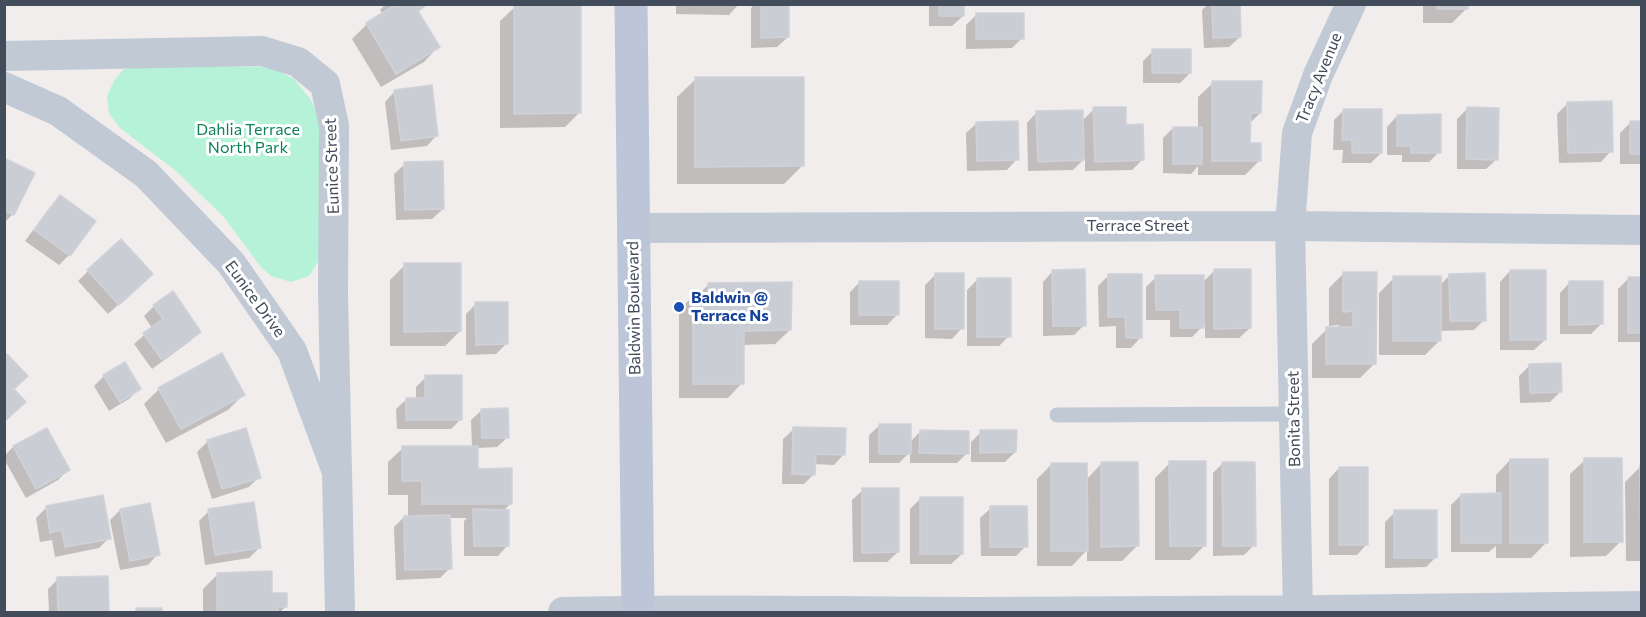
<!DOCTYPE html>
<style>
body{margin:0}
#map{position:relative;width:1646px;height:617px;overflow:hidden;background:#f0edec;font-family:Commissioner,sans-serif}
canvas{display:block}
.frame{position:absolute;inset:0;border:6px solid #434c5b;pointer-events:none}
</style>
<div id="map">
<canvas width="1646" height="617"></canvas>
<div class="frame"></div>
</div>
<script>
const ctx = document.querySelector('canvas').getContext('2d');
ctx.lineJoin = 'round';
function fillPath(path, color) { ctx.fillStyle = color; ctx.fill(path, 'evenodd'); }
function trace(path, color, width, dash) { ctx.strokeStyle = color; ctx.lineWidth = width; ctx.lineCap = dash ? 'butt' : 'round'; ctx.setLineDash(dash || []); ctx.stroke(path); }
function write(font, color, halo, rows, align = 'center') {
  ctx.font = font + ' Commissioner,sans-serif'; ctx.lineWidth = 6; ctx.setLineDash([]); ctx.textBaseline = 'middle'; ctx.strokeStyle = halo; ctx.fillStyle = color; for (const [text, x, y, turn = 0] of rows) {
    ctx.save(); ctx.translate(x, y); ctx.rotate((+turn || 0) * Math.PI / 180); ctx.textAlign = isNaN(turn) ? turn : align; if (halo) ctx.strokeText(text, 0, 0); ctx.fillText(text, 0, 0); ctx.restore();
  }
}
const green = new Path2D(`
 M138 65 271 67 294 79 311 100 321 124V257L309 276 291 282 271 276 260 266 224 217 176 171 120 128 109 114 107 96 114 81 123 70Z`);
const shadow = new Path2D(`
 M386 4H421L417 12 438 47 424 62 381 87 352 39 367 24 383 14 380 10Z
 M676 4H739L729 15 676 14Z
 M755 4H787L788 37 777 47 751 48V8Z
 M929 4H963V16L952 26H929Z
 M1208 4H1239L1240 37 1229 47 1204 48 1202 10Z
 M1423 4H1467V8L1452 23H1423Z
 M515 7 580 112 565 127 500 128V21Z
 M976 15 1022 38 1012 48 966 49V25Z
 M1153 51 1190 73 1180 83H1143V61Z
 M696 79 802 166 784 184H677V97Z
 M1213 83 1260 113 1249 124 1248 144 1260 160 1245 175H1198V166L1191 174 1163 173V138L1173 128H1198V97Z
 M395 91 437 135 427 146 391 150 385 102Z
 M1567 104 1611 151 1601 162 1559 163 1557 114Z
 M1094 109 1125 126 1143 159 1132 170 1085 171V158L1073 170 1028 171 1027 123 1037 112 1082 121Z
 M1467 109 1497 159 1486 169H1457V119Z
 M1344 110 1381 153 1371 163H1342L1343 150H1333L1334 120Z
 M1397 116 1439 152 1429 162H1402V155H1387V127Z
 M977 123 1017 159 1007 170 967 171 966 133Z
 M1630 123H1642V164H1620V133Z
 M4 160 13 214 4 223Z
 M405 164 443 209 432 219 396 220 394 174Z
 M60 197 69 255 59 265 25 241 50 207Z
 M405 265 460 331 445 346H390V280Z
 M1215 270 1250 328 1239 338H1205V324L1192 337H1170V320H1146V287L1156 277 1202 283Z
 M88 271 141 284 108 314 78 281Z
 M1053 271 1084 325 1074 335 1043 336V282Z
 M1510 271 1545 340 1534 350H1500V282Z
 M1344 273 1375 363 1360 378H1312V344L1327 329H1339V325L1329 326V288Z
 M935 275 962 328 952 339 925 338V285Z
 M1450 275 1484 320 1474 330 1440 331V340L1425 355H1379V293L1394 278 1440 285Z
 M1108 276 1141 337 1131 348H1116V326L1099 327 1098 286Z
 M1629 278H1642V342H1618V289Z
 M978 279 1009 336 999 346H967V290Z
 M860 282 897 315 887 325H850V292Z
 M1570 282 1601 324 1591 334H1560V293Z
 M709 284 790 330 775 344 743 345 742 383 728 398H679V310L694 295H698Z
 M476 304 506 344 496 354 466 355V314Z
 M154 306 200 332 189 342 152 369 134 344 152 328 144 316Z
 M1529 366 1560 392 1550 402 1520 403 1519 376Z
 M104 376 139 389 129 399 109 411 94 386Z
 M426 377 461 419 451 429H397L396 409 407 399H416V387Z
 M159 389 243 395 228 410 166 443 144 404Z
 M482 410 508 437 497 447 477 448V470L511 503 503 511 508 545 498 556H464V521L467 518H449L450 568 440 578 396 580 394 527 404 517H408V495H388V462L403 448 472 447 471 420Z
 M880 425 909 443 921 431 967 453 957 463H910V452L899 463H869V435Z
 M794 429 844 454 834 465 814 464V474L804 484H782L783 439Z
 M46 430 68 470 58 480 26 498 4 459V456L13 447Z
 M981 432 1015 452 1005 462H971V442Z
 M208 441 259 477 249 487 212 499 197 452Z
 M1510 460 1546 543 1531 558H1496V546L1489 552H1451V505L1461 495H1496V475Z
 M1585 460 1621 541 1606 556 1570 557V474Z
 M1170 463 1204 546 1190 560H1155V478Z
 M1223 463 1254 545 1244 555 1213 556V473Z
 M1052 464 1086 480 1101 464 1137 546 1122 561H1087V550L1072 566H1037V479Z
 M1640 467H1642V561H1626L1625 482Z
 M1339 468 1367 544 1357 555H1329V479Z
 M863 490 898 552 887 562H853L852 500Z
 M920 499 962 554 951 564H910V509Z
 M46 508 109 538 99 548 55 557 52 540 40 542 36 518Z
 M991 508 1026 546 1016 556H981L980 518Z
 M120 510 158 554 148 565 120 570 110 520Z
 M209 511 259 548 249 558 205 565 199 521Z
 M1395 512 1436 557 1426 567 1385 568V522Z
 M218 574 270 595 286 606 280 612H203V589Z
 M107 578 108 612H49L48 589 58 579Z`);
const building = new Path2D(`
 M397 4H422L424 7 418 11 440 47 396 74 366 23Z
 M761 4H789V37L761 38Z
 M939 4H964V16H939Z
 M1212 4H1240L1241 37 1213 38Z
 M1437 4H1468V9H1437Z
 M514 5H581V113L514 114Z
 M976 13H1024V39H976Z
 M1152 49H1191V73H1152Z
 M695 77H804V166L695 167Z
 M1212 81H1262L1261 113H1251L1250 143H1261V161H1212Z
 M432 85 438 136 401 141 394 90Z
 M1612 101 1613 152 1568 153 1567 102Z
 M1093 107H1126V125L1143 124 1144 160 1095 162Z
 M1467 107 1499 108 1498 160 1466 159Z
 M1343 109H1382V153H1352V140H1342Z
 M1083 110 1084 160 1038 162 1036 111Z
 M1441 114V153H1411V146H1397V115Z
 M1018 121 1019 160 977 161 976 122Z
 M1630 121H1642V154H1630Z
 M1173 127H1202V164H1173Z
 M4 158 35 173 14 215 4 210Z
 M443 161 444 209 405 210 404 162Z
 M60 195 96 221 70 256 34 230Z
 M121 239 153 274 119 305 87 270Z
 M404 263H461V331L404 332Z
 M1085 269 1086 326H1053L1052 270Z
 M1214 269H1251V328L1214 329Z
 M1510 270H1546V340H1510Z
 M1343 272H1377L1376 364H1326V327H1353V311L1343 312Z
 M935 273H964V329H935Z
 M1485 273 1486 321H1450L1449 274Z
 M1108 274H1142V338H1126L1125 317H1108Z
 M1155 275H1204V328H1180V310H1156Z
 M1393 276H1441V341H1393Z
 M1628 277H1642V333H1628Z
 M977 278H1011V337H977Z
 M859 281H899V315H859Z
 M1569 281H1603V324L1569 325Z
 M792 282 791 330 744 331V384H693V293H708V283Z
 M173 291 201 332 162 360 143 333 163 319 153 305Z
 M475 302H508V344L476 345Z
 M222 353 245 395 181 429 158 388Z
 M7 354 28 376 14 389 26 402 4 422V356Z
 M125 362 141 389 120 402 103 375Z
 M1561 363 1562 392 1530 393 1529 364Z
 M425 375H462V420H406V398H425Z
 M508 408 509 438H482L481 409Z
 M879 424H911V454H879Z
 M793 427 846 428 845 455 816 454 815 475 792 474Z
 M47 428 70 470 36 489 13 446Z
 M246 428 261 478 222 489 207 440Z
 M920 430 969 431V454L919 453Z
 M980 430H1017L1016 452 980 453Z
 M402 446H478V469L512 468V504H422V481H402Z
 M1584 458H1622L1623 542H1584Z
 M1510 459H1548V543H1510Z
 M1169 461H1206V546H1170Z
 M1101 462H1138L1139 546 1101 547Z
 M1222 462H1255L1256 546H1223Z
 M1051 463H1087L1088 551H1051Z
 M1640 465H1642V547H1641Z
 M1339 467H1368V545H1339Z
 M862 488H899V552L862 553Z
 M1501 493V543H1461V494Z
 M103 495 111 539 65 547 62 530 50 533 46 506Z
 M920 497H963V554H920Z
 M254 502 261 548 215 555 208 509Z
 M150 503 160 555 130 561 120 509Z
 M990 506H1027L1028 547H990Z
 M473 509 509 510V546H474Z
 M1394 510H1437V558H1394Z
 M450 515 452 569 405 570 404 516Z
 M272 571V593H287V607H278V612H217V573Z
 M108 576 109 612H58L57 577Z
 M136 608H162V612H136Z`);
const service = new Path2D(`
 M1057 415 1294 414`);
const minor = new Path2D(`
 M4 56 262 51 298 62 325 84 334 126 333 293 337 472
 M4 87 58 111 146 174 231 263 292 351 337 472 340 612
 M634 228 1290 226 1642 230
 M563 612C702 608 841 612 980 612 1201 612 1421 609 1642 606
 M1298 612 1290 226 1297 133 1318 75 1351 4`);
const secondary = new Path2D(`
 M631 4 638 612`);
const markers = [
 [679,307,6,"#1a4fb4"]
];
const streetNames = [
 ["Tracy Avenue",1319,78,-68],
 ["Eunice Street",332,166,-92],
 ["Terrace Street",1138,226],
 ["Eunice Drive",255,299,54],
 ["Baldwin Boulevard",634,308,-91],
 ["Bonita Street",1294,419,-91]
];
const parkNames = [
 ["Dahlia Terrace",248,130],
 ["North Park",248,148]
];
const transitNames = [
 ["Baldwin @",691,298],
 ["Terrace Ns",691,316]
];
fillPath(green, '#b6f2d7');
fillPath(shadow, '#0003');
fillPath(building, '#cbcdd5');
trace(building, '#d0d1d9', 1.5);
trace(service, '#c1c9d5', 15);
trace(minor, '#c1c9d5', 30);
trace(secondary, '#bdc6d8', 33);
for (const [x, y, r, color] of markers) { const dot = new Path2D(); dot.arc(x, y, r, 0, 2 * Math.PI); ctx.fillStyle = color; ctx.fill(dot); trace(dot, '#fff', 2); }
write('16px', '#434c5b', '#fff', streetNames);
write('16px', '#0f825b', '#fff', parkNames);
write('bold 16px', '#164399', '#fff', transitNames, 'left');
</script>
